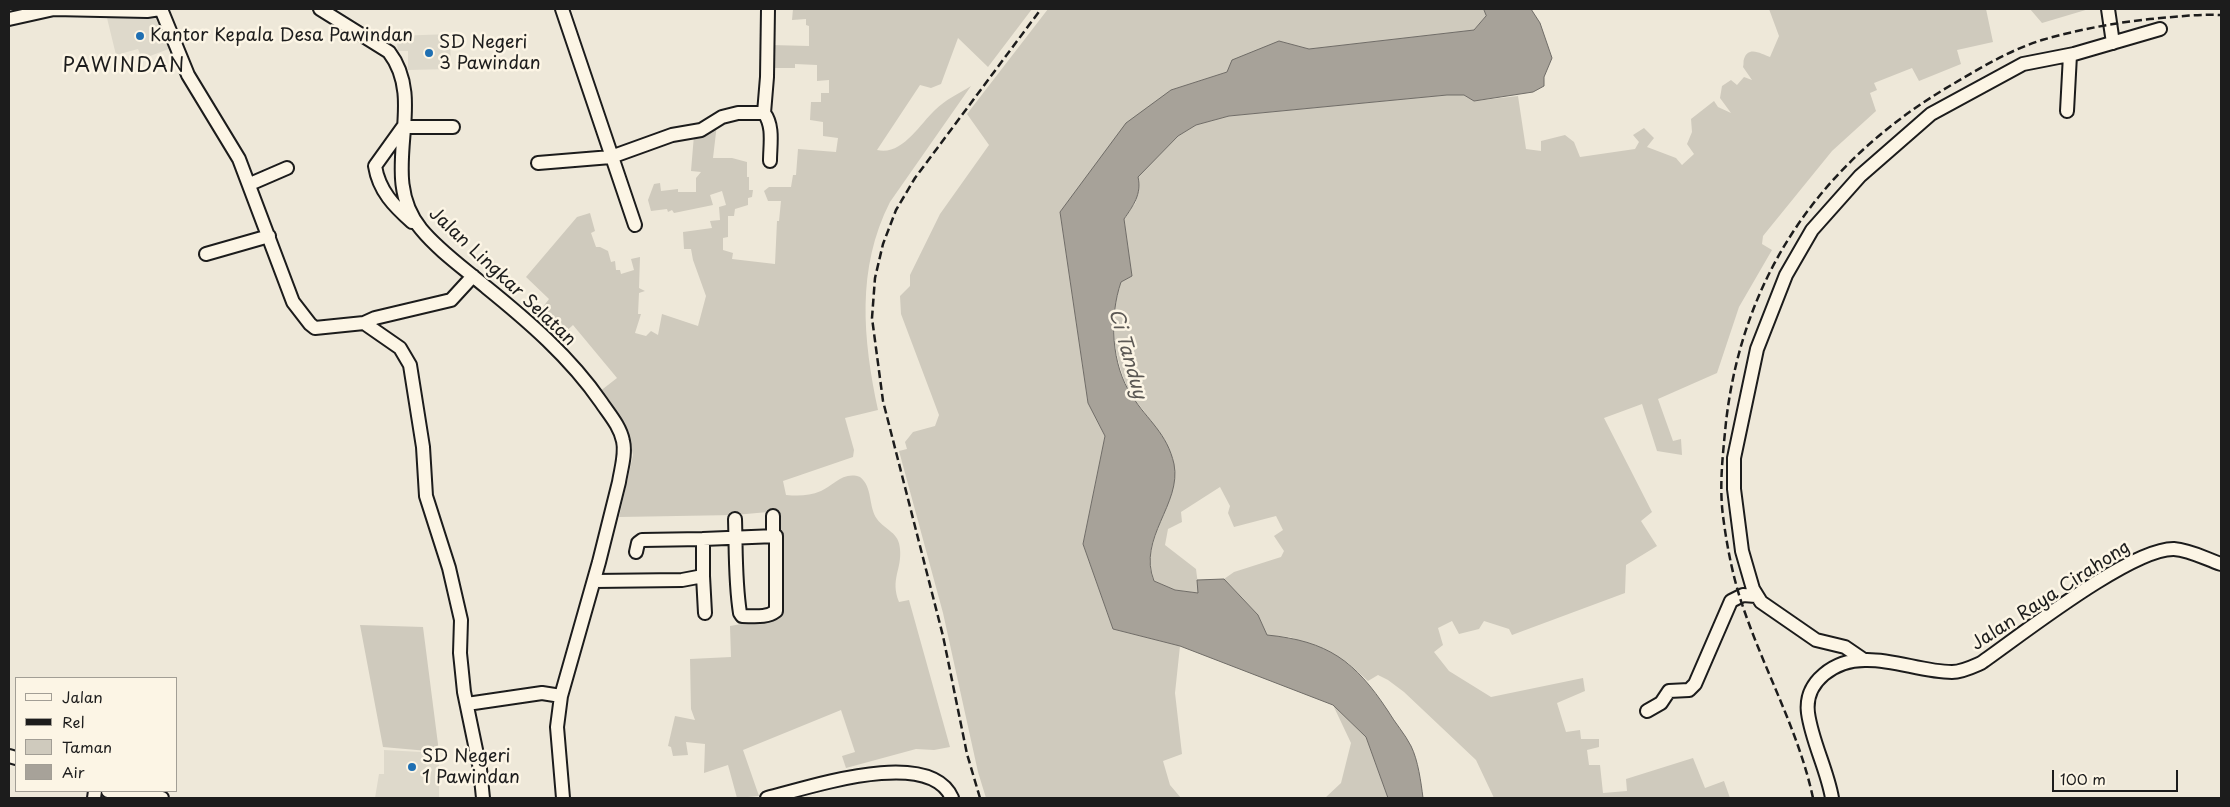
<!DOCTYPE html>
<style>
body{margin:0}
#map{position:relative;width:2230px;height:807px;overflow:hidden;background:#eee8d9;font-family:"Playpen Sans",sans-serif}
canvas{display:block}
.frame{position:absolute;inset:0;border:10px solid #1c1c1c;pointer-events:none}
.legend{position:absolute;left:15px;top:677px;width:162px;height:115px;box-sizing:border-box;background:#fcf5e5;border:1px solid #a29e95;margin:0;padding:6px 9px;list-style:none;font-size:15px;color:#1c1c1c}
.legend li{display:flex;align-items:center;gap:10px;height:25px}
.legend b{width:25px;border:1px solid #a29e95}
.scale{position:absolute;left:2052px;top:770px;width:126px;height:22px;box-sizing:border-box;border:2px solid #1c1c1c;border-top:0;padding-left:6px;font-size:15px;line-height:18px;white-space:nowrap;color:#1c1c1c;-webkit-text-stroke:4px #fcf5e5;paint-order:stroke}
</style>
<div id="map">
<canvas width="2230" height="807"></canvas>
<div class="frame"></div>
<ul class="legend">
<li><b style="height:6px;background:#fcf5e5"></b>Jalan</li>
<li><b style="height:6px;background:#1c1c1c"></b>Rel</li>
<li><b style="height:14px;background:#cfcabd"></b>Taman</li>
<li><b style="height:14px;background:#a7a299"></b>Air</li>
</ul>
<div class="scale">100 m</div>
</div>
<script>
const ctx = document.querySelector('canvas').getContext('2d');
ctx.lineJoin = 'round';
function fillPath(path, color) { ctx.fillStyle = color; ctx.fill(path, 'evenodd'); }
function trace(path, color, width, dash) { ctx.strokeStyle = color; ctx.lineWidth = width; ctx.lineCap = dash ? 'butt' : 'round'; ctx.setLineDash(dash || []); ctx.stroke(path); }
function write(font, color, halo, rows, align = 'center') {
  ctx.font = font + ' "Playpen Sans",sans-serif'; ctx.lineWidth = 5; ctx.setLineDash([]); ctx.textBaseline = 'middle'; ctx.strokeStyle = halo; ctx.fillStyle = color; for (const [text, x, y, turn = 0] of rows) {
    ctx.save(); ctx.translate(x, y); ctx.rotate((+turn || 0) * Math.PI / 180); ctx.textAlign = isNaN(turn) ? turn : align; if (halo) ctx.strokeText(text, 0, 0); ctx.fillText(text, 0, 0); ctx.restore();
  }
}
const built = new Path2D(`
 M134 11 155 12 174 47 142 59 138 49 116 55 107 18Z
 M450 34 451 69 408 70V51H398L396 36Z
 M384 750 439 753V798H375L379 774H384Z`);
const green = new Path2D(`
 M793 9H1032L988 67 958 38 941 84 931 88 920 85 877 150C902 156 919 125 935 110 945 100 958 94 971 86L890 202C856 269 863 339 878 410L845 418 854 450 853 457 783 481 786 495C799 496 809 496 821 491 833 486 843 471 860 477 873 487 868 507 877 519 886 531 899 532 900 549 902 570 890 579 899 602L909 600 950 747 934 750 916 749 846 768 842 756 855 752 841 710 743 750 759 796 737 798 728 765 704 773 705 744 686 742 688 755 673 756 671 747 668 746 675 716 695 720 691 709 690 659 731 657 730 626 781 617 779 511 735 515 619 517 633 455 629 438 599 392 617 378 573 325 561 336 536 316 549 299 526 277 577 217 590 213 595 231 591 233 596 247H600L608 251 611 262 615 261 616 270H620L621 274 634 270 631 259 640 257 639 288 645 291 639 293 638 314H641L635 333 646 336 651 331 658 335 662 314 698 326 706 296 693 260 691 249H684L683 232 712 228 710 221 720 220 719 207 726 205 722 191 710 195 713 205 674 213 672 210 668 212 667 209 651 211 648 200 654 184 660 183 661 191 678 189V192H696V178L701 172 691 171 694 135 717 124 713 158H732L747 162V177H749V190H753L752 197 748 198V205L735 209 734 216H728V237L723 238V250L733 253 732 259 775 264 777 221H779L781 201H768L764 191 769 187H791L793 175H796L798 149 836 152 838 138 823 136V122L810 120 811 102H821V93H829V80L817 81V65L795 64V68H770L771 45 809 46V26L806 25V19L792 20Z
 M1048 9H1484L1486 16 1474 30 1309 49 1279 41 1227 72 1171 90 1060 212 1088 403 1105 436 1083 544 1113 629 1180 646 1175 693 1182 754 1163 761 1170 785 1181 798H986L978 772 943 613 899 451 907 449 905 442 913 432 935 426 939 415 901 314 900 296 910 286V275L940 214 989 145 967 114Z
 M1769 9H1986L1993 42 1957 50 1961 64 1919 81 1912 68 1874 83 1877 90 1870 93 1876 111 1832 151 1763 236 1762 244 1772 250 1739 307 1717 373 1658 399 1673 441 1681 439 1682 455 1657 451 1642 404 1604 418 1652 512 1641 521 1657 546 1626 565 1625 593 1512 635 1509 629 1484 621 1479 629 1459 634 1452 621 1438 628 1443 645 1434 652 1449 671 1491 697 1583 678 1585 691 1557 703 1566 732 1580 730 1581 739H1599V747L1587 750 1589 765H1600L1603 793 1627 791 1626 779 1693 758 1705 788 1724 781 1730 798H1494L1476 760 1404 692 1388 680 1378 675 1368 681 1348 663 1290 637 1267 636 1258 615 1224 579 1234 572 1281 557 1284 551 1274 536 1283 530 1276 516 1234 527 1228 513 1230 506 1220 487 1181 512 1182 522 1168 529 1165 545 1196 569 1199 593 1175 590 1154 581C1144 557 1155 532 1165 508 1167 503 1171 496 1170 491 1168 475 1154 432 1148 418 1144 409 1135 402 1130 393 1113 357 1109 320 1121 282L1132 276 1124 219 1136 202 1137 177 1178 136 1196 125 1229 116 1447 95H1464L1474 101 1518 96 1526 149 1541 151V141L1565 135 1574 142 1580 157 1635 149 1639 142 1633 135 1644 128 1654 138 1647 147 1676 158 1682 165 1694 154 1687 144 1692 132 1691 119 1714 101 1718 107 1731 113 1720 98 1722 86 1731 80 1737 85 1744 77 1752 80 1743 67C1744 64 1743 61 1744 59 1748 45 1762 54 1770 57L1779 36Z
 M2030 9H2089L2042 23Z
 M360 625 423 627 439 752 383 747Z
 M1333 705 1366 737 1388 798H1325L1341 783 1351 743Z`);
const water = new Path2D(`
 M1484 9H1531L1540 23 1552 58 1544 77V86L1533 92 1474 101 1464 95H1447L1229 116 1196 125 1178 136 1138 177C1142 194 1133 206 1124 219L1132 276 1121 282C1109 317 1111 365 1132 396 1148 421 1167 433 1174 464 1182 504 1137 538 1154 581L1175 590 1198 593 1197 580 1224 579 1258 615 1267 635C1328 641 1355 661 1388 711 1395 723 1405 734 1411 746 1418 760 1421 782 1423 798H1388L1366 737 1333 705 1180 646 1113 629 1083 544 1105 436 1088 403 1060 212 1126 123 1171 90 1227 72 1232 60 1279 41 1309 49 1474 30 1486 16Z`);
const minor = new Path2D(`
 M161 9 188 75 239 159 293 302 310 324 315 328 364 323 400 348 410 365 423 447 426 496 449 568 461 620 460 653 464 692 480 769 483 798
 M320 9 389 52C429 104 376 174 421 229 439 251 465 269 486 287 528 321 570 357 601 402 609 414 620 426 623 441 626 454 621 469 619 482L599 562 561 696 557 727 563 798
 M562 9 635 225
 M2108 9 2113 43
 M9 19 54 9 147 11 160 9
 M2067 111 2070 55
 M764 113C774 126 770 145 770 161
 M538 163 611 157 672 135 701 130 722 117 738 113H764L767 77 768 9
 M250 184 287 168
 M412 222C394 206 379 191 375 166L403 127H453
 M206 254 269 236
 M364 323 375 318 451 300 473 276
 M773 516V536
 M636 552 638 543 642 540 703 539
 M703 576 705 613
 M594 581 682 580 703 576V539C727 538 752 537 776 536V611C767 618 754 616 742 616L740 613C735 582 736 550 735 519
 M1864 660 1845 647 1816 640 1761 602 1753 589 1742 551 1734 489V458L1757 349 1786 275 1812 230 1860 176 1931 114 2023 64 2074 54 2160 29
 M467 704 542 693 561 696
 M1647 711 1661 703 1669 691 1689 690 1695 684 1731 601 1743 595 1756 596
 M9 756 16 758
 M108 791 162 798
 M94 798 95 791
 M767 798C808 788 929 746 952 798
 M1832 798C1827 769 1812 742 1808 713 1804 681 1835 660 1865 660 1894 659 1923 672 1952 672 1962 672 1972 667 1981 663 2020 636 2131 548 2174 549 2190 550 2206 559 2221 564`);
const rail = new Path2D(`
 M980 798 967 754 943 636 883 401 872 318 875 278 883 244 896 210 915 178 1041 9
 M1813 798C1799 732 1765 672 1743 607 1733 578 1727 547 1723 516 1719 485 1723 453 1726 422 1743 273 1824 159 1953 84 1982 67 2010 50 2042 40 2077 30 2113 23 2150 19 2174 17 2197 14 2221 15`);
const markers = [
 [140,36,5,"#1f6fb2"],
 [429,53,5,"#1f6fb2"],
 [412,767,5,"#1f6fb2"]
];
const poiNames = [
 ["Kantor Kepala Desa Pawindan",150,36],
 ["SD Negeri",439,43],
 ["3 Pawindan",439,64],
 ["SD Negeri",422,757],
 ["1 Pawindan",422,778]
];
const streetNames = [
 ["Jalan Lingkar Selatan",502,277,43],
 ["Jalan Raya Cirahong",2051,596,-33]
];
const waterNames = [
 ["Ci Tanduy",1127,354,74]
];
const quarterNames = [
 ["PAWINDAN",124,66]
];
fillPath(built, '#ded9cb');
fillPath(green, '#cfcabd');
fillPath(water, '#a7a299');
trace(water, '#6f6c67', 1);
trace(minor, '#1c1c1c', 16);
trace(minor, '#fcf5e5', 12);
trace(rail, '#1c1c1c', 2.5, [8, 4]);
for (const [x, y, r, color] of markers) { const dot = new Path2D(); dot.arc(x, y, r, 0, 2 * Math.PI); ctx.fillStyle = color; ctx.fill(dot); trace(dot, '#fcf5e5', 2); }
write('18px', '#1c1c1c', '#fcf5e5', poiNames, 'left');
write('18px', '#1c1c1c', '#fcf5e5', streetNames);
write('italic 19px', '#5b5854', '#fcf5e5', waterNames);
ctx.letterSpacing = '1px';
write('20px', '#1c1c1c', '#fcf5e5', quarterNames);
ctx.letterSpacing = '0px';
</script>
